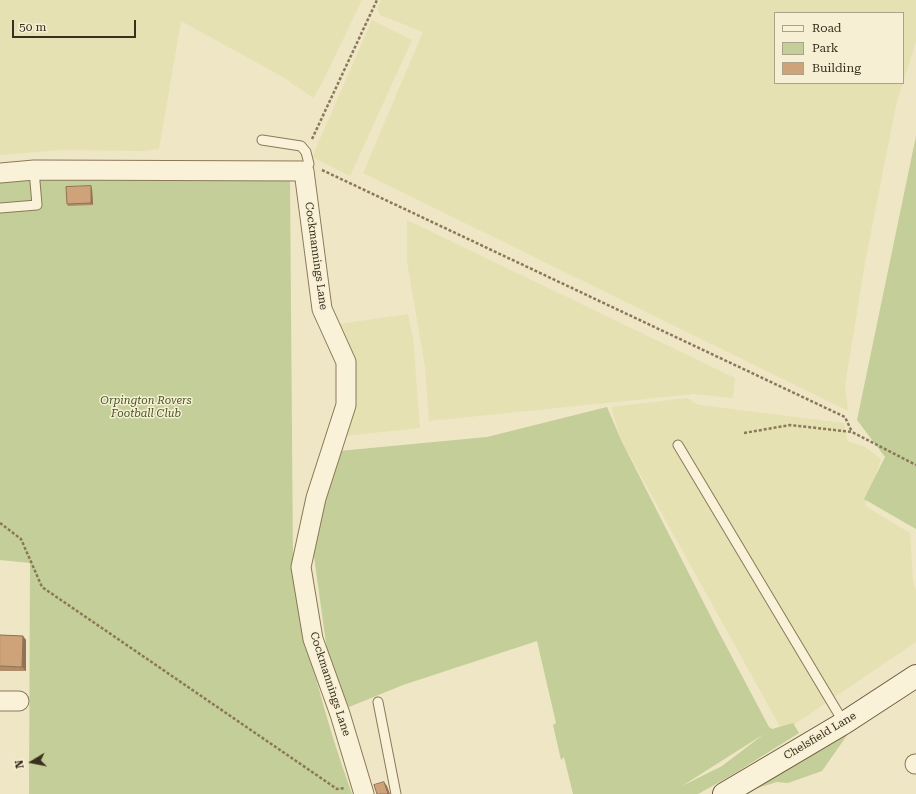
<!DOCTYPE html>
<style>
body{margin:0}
#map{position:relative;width:916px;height:794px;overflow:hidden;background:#efe6c5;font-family:"Roboto Serif",serif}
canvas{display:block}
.legend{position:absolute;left:774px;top:12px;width:130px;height:72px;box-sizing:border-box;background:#f6efd4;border:1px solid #aba28b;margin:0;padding:5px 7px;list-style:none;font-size:12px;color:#3a2e1e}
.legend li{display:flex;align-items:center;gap:8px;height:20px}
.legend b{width:20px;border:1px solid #aba28b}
.north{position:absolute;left:12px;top:742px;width:40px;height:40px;-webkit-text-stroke:3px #f6efd4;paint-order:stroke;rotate:260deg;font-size:11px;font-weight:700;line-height:16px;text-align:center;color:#3a2e1e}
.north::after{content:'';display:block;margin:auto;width:14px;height:18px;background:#3a2e1e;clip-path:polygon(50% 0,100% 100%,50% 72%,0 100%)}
.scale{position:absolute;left:12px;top:20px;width:124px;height:18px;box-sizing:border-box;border:2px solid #3a2e1e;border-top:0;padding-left:5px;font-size:12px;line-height:14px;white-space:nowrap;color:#3a2e1e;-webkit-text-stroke:3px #f6efd4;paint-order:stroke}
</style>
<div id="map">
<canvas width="916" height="794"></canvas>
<ul class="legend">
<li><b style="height:5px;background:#faf2d8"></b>Road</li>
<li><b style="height:11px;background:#c3ce98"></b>Park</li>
<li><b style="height:11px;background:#cea37a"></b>Building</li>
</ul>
<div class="north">N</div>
<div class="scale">50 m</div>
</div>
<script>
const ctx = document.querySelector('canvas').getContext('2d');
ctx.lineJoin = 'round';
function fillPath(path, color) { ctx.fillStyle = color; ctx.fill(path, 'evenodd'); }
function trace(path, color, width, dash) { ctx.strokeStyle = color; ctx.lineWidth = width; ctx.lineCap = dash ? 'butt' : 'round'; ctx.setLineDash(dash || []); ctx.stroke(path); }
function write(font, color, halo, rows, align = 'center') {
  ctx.font = font + ' "Roboto Serif",serif'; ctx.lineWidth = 3; ctx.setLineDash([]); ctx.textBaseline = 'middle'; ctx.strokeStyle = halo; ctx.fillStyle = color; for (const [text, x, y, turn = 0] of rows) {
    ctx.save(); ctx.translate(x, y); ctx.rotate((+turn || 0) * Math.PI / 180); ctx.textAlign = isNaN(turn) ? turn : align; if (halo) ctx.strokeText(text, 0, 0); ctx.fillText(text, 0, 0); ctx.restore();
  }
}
const farmland = new Path2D(`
 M0 0H362L321 85 313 98 283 77 181 21 159 149 144 151 62 150 0 155Z
 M381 0H916V42L903 82V13H775V83H903L896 105 865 263 845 385 848 411 363 173 423 32 380 15 377 8Z
 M372 20 412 40 350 176 312 157Z
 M407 220 735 378 733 398 694 394 429 421 425 367 407 262Z
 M408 314 413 338 420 428 344 436 339 324Z
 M687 398 699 405 844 423 847 441 865 447 881 459 865 506 910 533 913 581 916 590V642L783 732 621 440 611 407Z`);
const green = new Path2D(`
 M916 136V529L864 499 885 457 857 420Z
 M26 178 290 180 293 563C304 642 325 719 352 794H29L30 563 0 560V180Z
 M607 407 621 440 714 623 769 727 772 729 793 723 799 733 732 775 698 794H573L564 757 561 760 553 725 556 723 537 641 403 685 349 707 330 672 312 542 339 451 487 437ZM764 734 722 766 682 786Z
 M850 731 822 771 788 783 777 782 748 791Z`);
const path = new Path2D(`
 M312 139 377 0
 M322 170 845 417 852 432
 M744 433 790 425 852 432 916 465
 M0 523 21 539 42 587 337 789 345 788`);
const lane = new Path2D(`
 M262 140 301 146 306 152 309 164 304 171
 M0 208 37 205 34 170
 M678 445 844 723
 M378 702 396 794`);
const street = new Path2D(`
 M0 173 34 170 304 171 322 309 346 362V405L316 498 301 567 313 639 340 714 364 794
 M0 701H19
 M915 764H916`);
const secondary = new Path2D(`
 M724 794 844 723 916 676`);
const wall = new Path2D(`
 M92 189 93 205 68 206 67 204Z
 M0 635 23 636 26 640V671H0Z`);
const shadedWall = new Path2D(`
 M91 186 92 189 93 205 91 203Z
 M23 636 26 640V671L22 667Z
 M384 782 387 786 390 794H388Z`);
const building = new Path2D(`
 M91 186V203L67 204 66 187Z
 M0 635 23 636 22 667 0 666Z
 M384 782 388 794H377L374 785Z`);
const streetNames = [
 ["Cockmannings Lane",316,256,82],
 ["Cockmannings Lane",330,684,72],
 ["Chelsfield Lane",820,736,-31]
];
const parkNames = [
 ["Orpington Rovers",146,401],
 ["Football Club",146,414]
];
fillPath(farmland, '#e5e1b2');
fillPath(green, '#c3ce98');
trace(lane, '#8b785a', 11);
trace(street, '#8b785a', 21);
trace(secondary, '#6c583d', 24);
trace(path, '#8b785a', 2.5, [3, 2]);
trace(lane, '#faf2d8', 9);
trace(street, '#faf2d8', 19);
trace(secondary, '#faf2d8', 22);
fillPath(wall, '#b18c69');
fillPath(shadedWall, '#907255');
fillPath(building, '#cea37a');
trace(building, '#907255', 1);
write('11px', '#3a2e1e', '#f6efd4', streetNames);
write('italic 11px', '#475725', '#f6efd4', parkNames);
</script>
